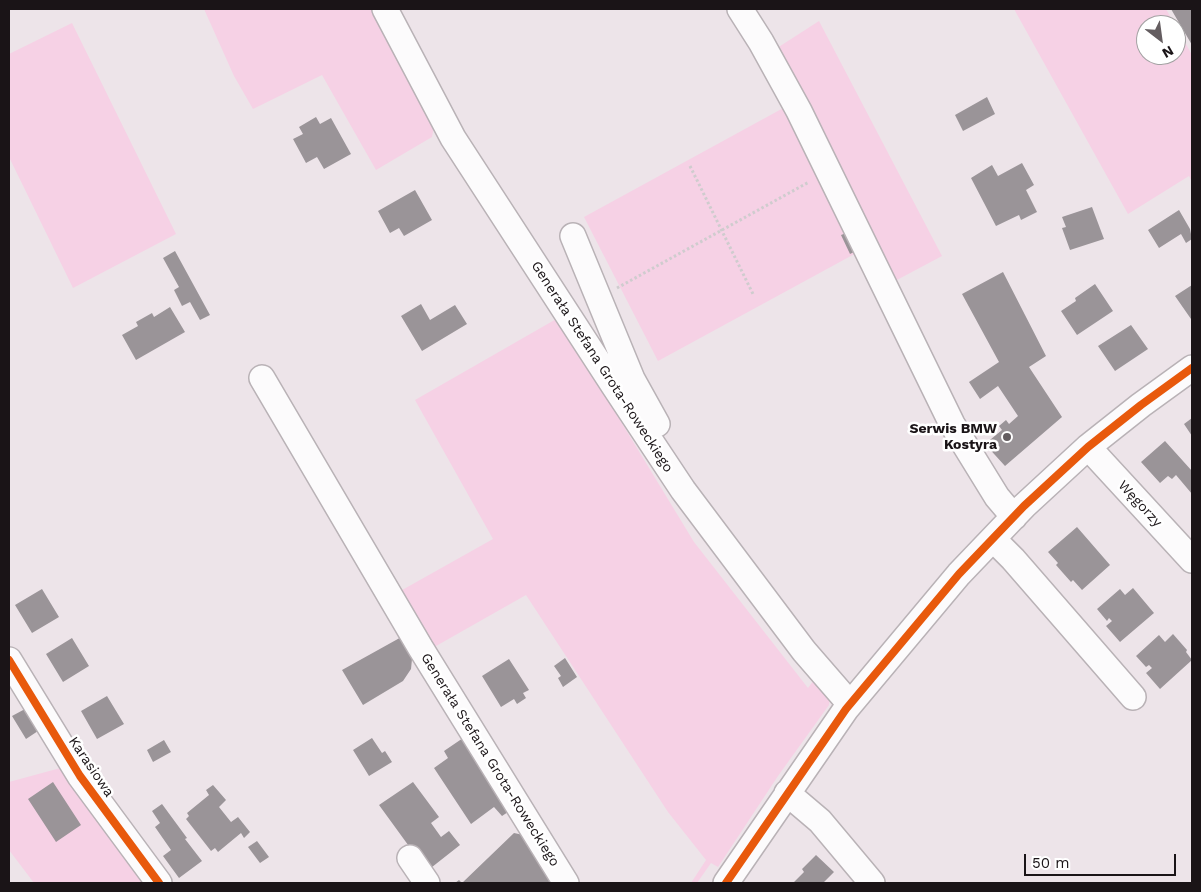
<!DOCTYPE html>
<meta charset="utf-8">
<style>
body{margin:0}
#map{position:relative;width:1201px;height:892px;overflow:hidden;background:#ede4e9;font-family:"Work Sans",sans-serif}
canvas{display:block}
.frame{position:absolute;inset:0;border:10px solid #1a1417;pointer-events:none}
.north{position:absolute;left:1136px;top:15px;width:50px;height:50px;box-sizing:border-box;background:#fff;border:1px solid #a3a1a2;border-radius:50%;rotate:150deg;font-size:14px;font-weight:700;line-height:20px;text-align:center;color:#1a1417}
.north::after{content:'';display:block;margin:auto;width:18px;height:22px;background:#645d60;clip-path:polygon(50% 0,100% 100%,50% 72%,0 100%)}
.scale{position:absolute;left:1024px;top:854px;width:152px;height:22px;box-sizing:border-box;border:2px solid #1a1417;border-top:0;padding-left:6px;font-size:15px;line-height:18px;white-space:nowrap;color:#1a1417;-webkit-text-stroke:4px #fff;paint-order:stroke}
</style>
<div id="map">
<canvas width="1201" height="892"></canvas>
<div class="frame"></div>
<div class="north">N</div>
<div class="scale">50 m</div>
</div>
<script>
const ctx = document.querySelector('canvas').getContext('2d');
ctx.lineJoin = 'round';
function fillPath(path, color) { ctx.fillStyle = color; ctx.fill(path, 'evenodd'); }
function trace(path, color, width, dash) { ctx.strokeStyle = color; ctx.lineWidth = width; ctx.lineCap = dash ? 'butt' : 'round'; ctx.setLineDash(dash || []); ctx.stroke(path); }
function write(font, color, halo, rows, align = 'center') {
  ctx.font = font + ' "Work Sans",sans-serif'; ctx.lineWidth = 5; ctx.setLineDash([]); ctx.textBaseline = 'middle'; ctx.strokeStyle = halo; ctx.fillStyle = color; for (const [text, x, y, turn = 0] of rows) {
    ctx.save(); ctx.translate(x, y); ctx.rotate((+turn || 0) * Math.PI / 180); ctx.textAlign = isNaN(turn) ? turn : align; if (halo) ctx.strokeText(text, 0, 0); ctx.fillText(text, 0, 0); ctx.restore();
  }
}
const green = new Path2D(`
 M204 9H371L434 126 432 137 376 170 322 75 253 109 234 76Z
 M1014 9H1166L1175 25H1146V55H1176V26L1192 55V182L1189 176 1128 214Z
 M819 21 942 256 895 281 774 50Z
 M72 23 176 234 73 288 9 157V54Z
 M787 106 860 251 658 361 584 217Z
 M558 318 694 542 808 688 816 677 830 696 829 705 778 776 718 867 711 863 697 883H691L706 860 668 812 526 595 429 650 395 594 493 539 415 400Z
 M64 767 143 883H34L9 850V782Z`);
const building = new Path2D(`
 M1171 9H1192V45Z
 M987 97 995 114 963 131 955 115Z
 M316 117 320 124 331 118 351 154 324 169 317 157 306 163 293 139 303 134 299 127Z
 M1022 163 1034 185 1026 190 1037 212 1021 220 1019 215 996 226 971 178 992 165 998 176Z
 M415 190 432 220 404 236 399 228 390 233 378 211Z
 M1092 207 1104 239 1070 250 1062 228 1066 227 1062 217Z
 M1179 210 1190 229 1192 239 1186 243 1181 234 1159 248 1148 230Z
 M849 232 858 250 850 254 841 235Z
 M175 251 210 315 200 320 190 302 182 306 174 290 179 287 163 258Z
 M1003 272 1046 356 1029 367 1062 417 1005 466 985 444 1002 430 999 426 1006 420 1009 424 1018 416 998 386 980 399 969 382 999 362 962 294Z
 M1095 284 1113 311 1077 335 1061 311 1076 301 1075 298Z
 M1192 285V318L1191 319 1175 296Z
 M421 304 430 320 455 305 467 324 422 351 401 316Z
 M170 307 185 332 136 360 122 335 138 326 136 322 152 313 154 317Z
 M1131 325 1148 349 1115 371 1098 346Z
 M1192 418V436L1184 424Z
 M1165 441 1192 471V494L1176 475 1172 479 1168 476 1160 483 1141 462Z
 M1077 527 1110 565 1082 590 1073 580 1071 582 1063 573 1056 565 1058 563 1048 552Z
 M1133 588 1154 613 1120 642 1106 626 1112 621 1109 618 1107 621 1097 609 1120 589 1125 595Z
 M42 589 59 617 32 633 15 605Z
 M1173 634 1187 650 1186 652 1192 660 1160 689 1146 673 1152 668 1149 665 1146 667 1136 656 1159 635 1165 642Z
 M405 635 413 649 411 669 403 681 363 705 342 670Z
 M72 638 89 666 63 682 46 654Z
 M565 658 577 677 563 687 558 678 561 676 554 666Z
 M509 659 529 690 523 693 526 698 517 704 514 699 501 707 482 676Z
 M107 696 124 724 97 739 81 711Z
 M25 709 38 731 26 739 12 716Z
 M466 736 511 810 502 816 494 807 471 824 434 768 448 758 444 751Z
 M372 738 382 753 385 751 392 762 369 776 353 750Z
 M164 740 171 752 153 762 147 750Z
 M53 782 81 825 56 842 28 799Z
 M413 782 439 817 431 823 441 837 449 831 460 845 427 871 379 805Z
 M213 785 226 800 219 807 231 822 238 817 250 832 244 838 241 833 218 852 215 848 211 851 186 819 189 816 187 813 209 795 206 790Z
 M162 804 187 838 185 839 202 861 179 878 163 856 171 850 155 827 160 823 152 811Z
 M514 833 528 836 557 883H455L459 880 462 883Z
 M257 841 269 857 260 863 248 847Z
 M816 855 834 872 823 883H793L804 872 802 869Z`);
const path = new Path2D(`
 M690 166 754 296
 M617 288 809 182`);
const minor = new Path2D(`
 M385 9 453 138 614 386 683 490 804 651 850 704
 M740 9 761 42 799 111 952 424 997 497 1014 517
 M573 236 632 379 657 424
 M262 378 420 647 566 883
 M1088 447 1192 560
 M993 539 1013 559 1133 697
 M9 660 80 776 159 883
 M787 793 820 821 872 883
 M410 858 427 883
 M726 883 846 709 959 574 1024 506 1088 447 1141 405 1192 368`);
const cycleway = new Path2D(`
 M9 660 80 776 159 883
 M726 883 846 709 959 574 1024 506 1088 447 1141 405 1192 368`);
const markers = [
 [1007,437,5,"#645d60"]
];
const streetNames = [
 ["Generała Stefana Grota-Roweckiego",602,367,57],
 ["Węgorzy",1140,504,47],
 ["Generała Stefana Grota-Roweckiego",490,760,58],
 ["Karasiowa",91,767,56]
];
const poiNames = [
 ["Serwis BMW",997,429],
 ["Kostyra",997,445]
];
fillPath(green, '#f6d1e5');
fillPath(building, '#9a9498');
trace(minor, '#b9b2b6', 28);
trace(path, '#cfccce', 3, [2.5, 2.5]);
trace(minor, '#fcfbfc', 25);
trace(cycleway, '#e8590c', 8);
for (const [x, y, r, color] of markers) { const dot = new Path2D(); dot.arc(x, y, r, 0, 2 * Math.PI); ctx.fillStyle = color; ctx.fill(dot); trace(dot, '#fff', 2); }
write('14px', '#1a1417', '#fff', streetNames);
write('bold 14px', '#1a1417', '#fff', poiNames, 'right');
</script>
